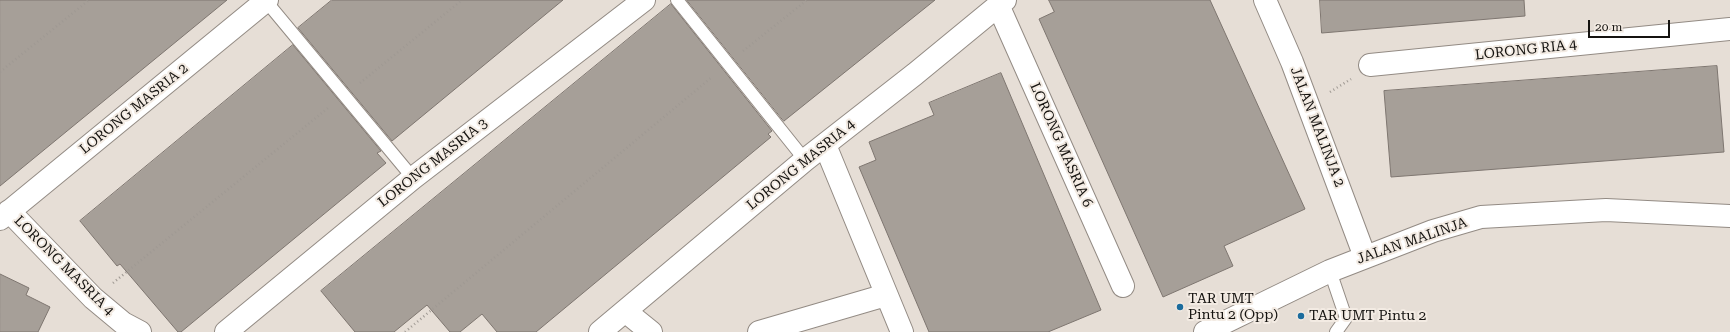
<!DOCTYPE html>
<style>
body{margin:0}
#map{position:relative;width:1730px;height:332px;overflow:hidden;background:#e6ded6;font-family:"Roboto Serif",serif}
canvas{display:block}
.scale{position:absolute;left:1588px;top:20px;width:82px;height:18px;box-sizing:border-box;border:2px solid #151310;border-top:0;padding-left:5px;font-size:12px;line-height:14px;white-space:nowrap;color:#151310;-webkit-text-stroke:3px #f3ebe3;paint-order:stroke}
</style>
<div id="map">
<canvas width="1730" height="332"></canvas>
<div class="scale">20 m</div>
</div>
<script>
const ctx = document.querySelector('canvas').getContext('2d');
ctx.lineJoin = 'round';
function fillPath(path, color) { ctx.fillStyle = color; ctx.fill(path, 'evenodd'); }
function trace(path, color, width, dash) { ctx.strokeStyle = color; ctx.lineWidth = width; ctx.lineCap = dash ? 'butt' : 'round'; ctx.setLineDash(dash || []); ctx.stroke(path); }
function write(font, color, halo, rows, align = 'center') {
  ctx.font = font + ' "Roboto Serif",serif'; ctx.lineWidth = 4; ctx.setLineDash([]); ctx.textBaseline = 'middle'; ctx.strokeStyle = halo; ctx.fillStyle = color; for (const [text, x, y, turn = 0] of rows) {
    ctx.save(); ctx.translate(x, y); ctx.rotate((+turn || 0) * Math.PI / 180); ctx.textAlign = isNaN(turn) ? turn : align; if (halo) ctx.strokeText(text, 0, 0); ctx.fillText(text, 0, 0); ctx.restore();
  }
}
const building = new Path2D(`
 M0 0H227L0 186Z
 M332 0H563L392 141 298 28Z
 M687 0H935L784 121Z
 M1049 0H1210L1305 209 1224 246 1233 266 1163 297 1039 19 1054 12Z
 M1320 0H1524L1525 16 1322 33Z
 M671 4 772 131 768 134 771 137 536 332H497L482 314 460 332H450L427 305 394 332H355L321 291Z
 M293 45 381 151 377 153 386 163 210 308 181 332H178L120 264 117 266 80 221Z
 M1717 66 1724 152 1391 177 1384 91Z
 M1001 73 1101 310 1048 332H929L859 167 876 160 869 142 934 115 929 103Z
 M0 274 29 288 26 295 50 307 38 332H0Z`);
const path = new Path2D(`
 M743 51 807 0
 M0 72 89 0
 M360 83 462 0
 M1330 92 1351 79
 M113 283 328 108
 M405 332 712 77`);
const lane = new Path2D(`
 M265 0 413 178
 M677 0 805 160
 M1330 271 1346 318 1336 332`);
const street = new Path2D(`
 M1265 0 1292 62 1365 257
 M998 5 1123 286
 M1370 65 1730 29
 M825 145 902 332
 M9 211 93 298 123 323 140 332
 M0 219 267 0
 M625 311 651 332
 M226 332 413 178 644 0
 M600 332 805 160 915 74 1005 0
 M759 332 886 295
 M1205 332 1330 271 1433 231 1481 217 1606 210 1730 216`);
const markers = [
 [1180,307,4,"#1b6c9d"],
 [1301,316,4,"#1b6c9d"]
];
const streetNames = [
 ["LORONG RIA 4",1526,50,-6],
 ["LORONG MASRIA 2",134,109,-39],
 ["JALAN MALINJA 2",1317,127,69],
 ["LORONG MASRIA 6",1061,145,66],
 ["LORONG MASRIA 3",433,163,-38],
 ["LORONG MASRIA 4",801,165,-39],
 ["JALAN MALINJA",1412,241,-19],
 ["LORONG MASRIA 4",64,266,45]
];
const poiNames = [
 ["TAR UMT",1188,299],
 ["Pintu 2 (Opp)",1188,315],
 ["TAR UMT Pintu 2",1309,316]
];
fillPath(building, '#a69f98');
trace(building, '#7e7670', 1);
trace(lane, '#938b84', 14);
trace(street, '#938b84', 24);
trace(path, '#9f9993', 2.5, [1, 3]);
trace(lane, '#fff', 12);
trace(street, '#fff', 22);
for (const [x, y, r, color] of markers) { const dot = new Path2D(); dot.arc(x, y, r, 0, 2 * Math.PI); ctx.fillStyle = color; ctx.fill(dot); trace(dot, '#f3ebe3', 1.5); }
write('14px', '#151310', '#f3ebe3', streetNames);
write('14px', '#151310', '#f3ebe3', poiNames, 'left');
</script>
